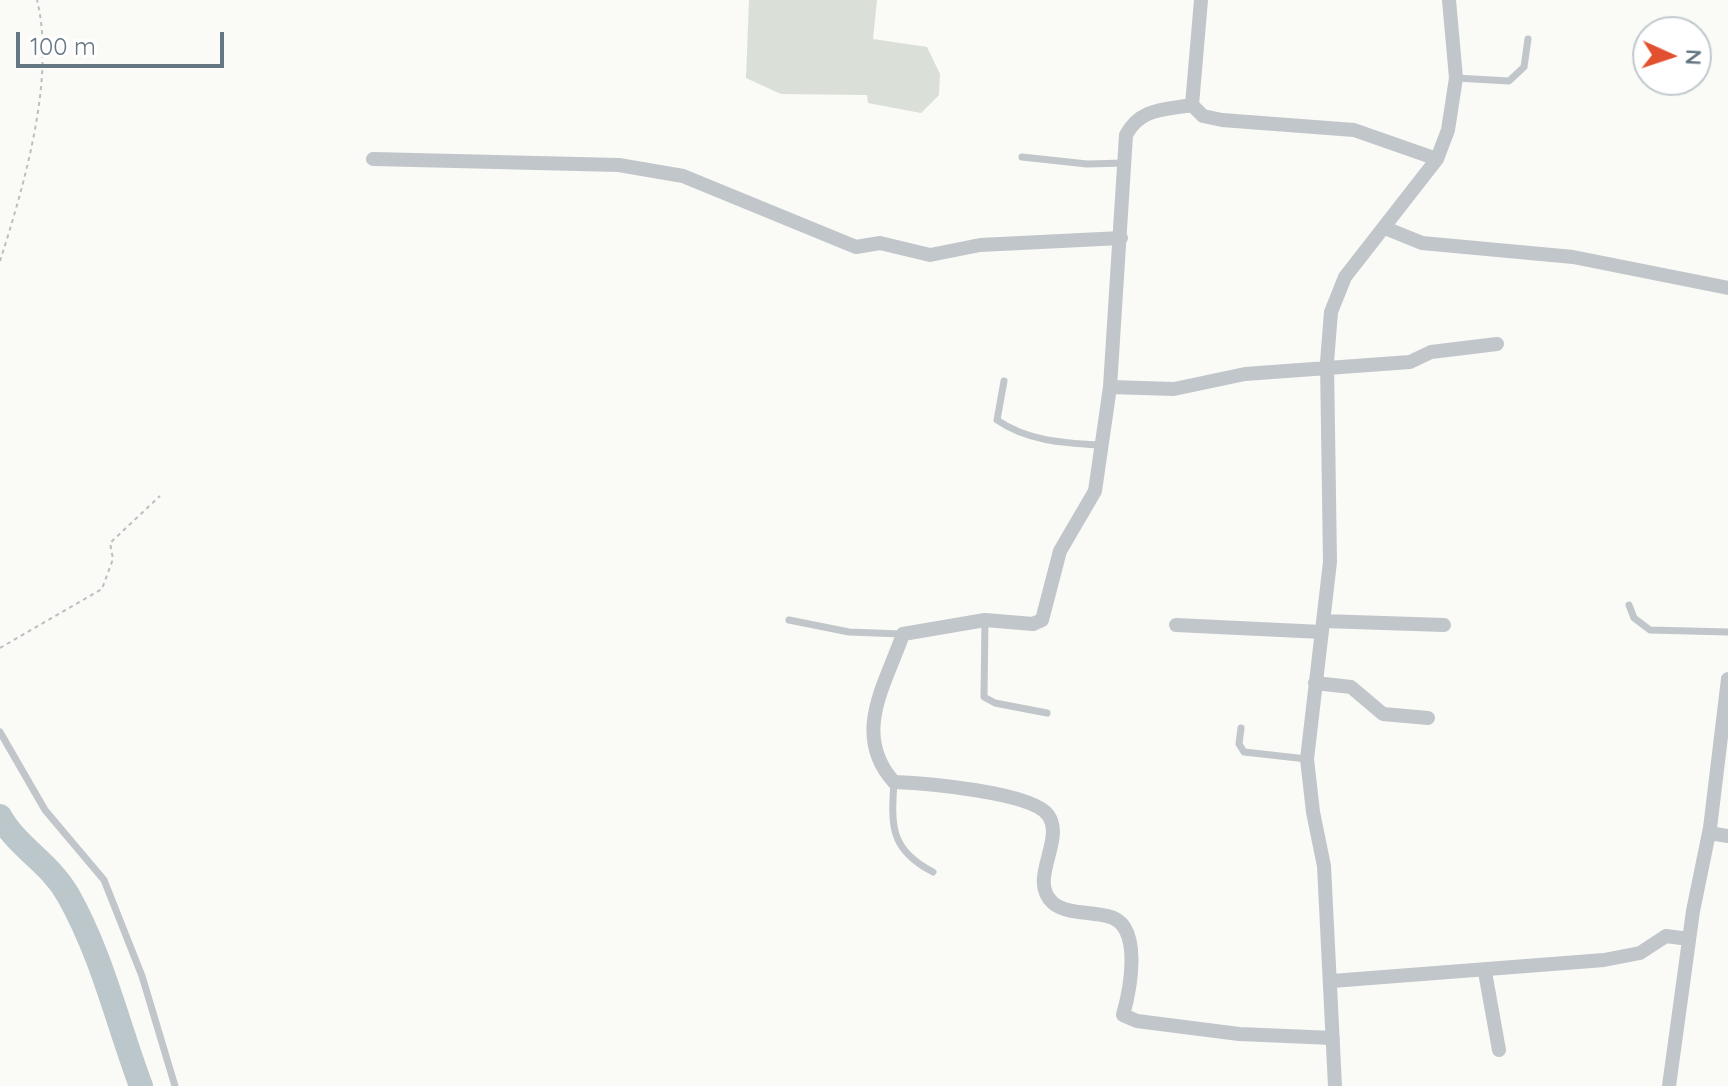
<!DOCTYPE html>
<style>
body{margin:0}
#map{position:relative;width:1728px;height:1086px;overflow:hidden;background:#fafaf7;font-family:Quicksand,sans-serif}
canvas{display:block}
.north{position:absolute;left:1632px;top:16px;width:80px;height:80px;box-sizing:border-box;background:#fff;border:2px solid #c1c9cd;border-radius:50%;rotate:93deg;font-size:22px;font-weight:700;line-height:32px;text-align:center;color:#657782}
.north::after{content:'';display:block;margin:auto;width:28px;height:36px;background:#e2512f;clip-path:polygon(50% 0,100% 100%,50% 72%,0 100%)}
.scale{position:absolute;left:16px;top:32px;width:208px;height:36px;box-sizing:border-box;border:4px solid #657782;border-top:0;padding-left:10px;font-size:24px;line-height:28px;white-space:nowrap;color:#657782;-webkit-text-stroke:6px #fff;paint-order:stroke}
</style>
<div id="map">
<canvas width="1728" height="1086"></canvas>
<div class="north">N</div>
<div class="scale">100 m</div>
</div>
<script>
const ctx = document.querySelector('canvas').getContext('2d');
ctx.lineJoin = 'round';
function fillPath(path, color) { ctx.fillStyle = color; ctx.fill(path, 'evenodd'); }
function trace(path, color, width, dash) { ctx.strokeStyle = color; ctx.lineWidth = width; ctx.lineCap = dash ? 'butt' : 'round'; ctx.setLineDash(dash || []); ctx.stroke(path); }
const green = new Path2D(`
 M749 0H877L873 39 927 47 940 74 939 95 921 113 868 103 867 95 781 94 746 78Z`);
const river = new Path2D(`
 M0 816C17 847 50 863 68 895 102 955 117 1022 141 1086`);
const path = new Path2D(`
 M0 261C24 186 56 77 37 0
 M0 648 102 589 113 559 110 543 160 496`);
const lane = new Path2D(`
 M1456 78 1509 81 1524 67 1528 39
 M1022 157 1087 164 1125 163
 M1004 381 997 420C1027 441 1064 443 1099 445
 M1629 605 1634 618 1650 630 1728 632
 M789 620 849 632 901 634
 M985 620 984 697 995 703 1047 713
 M1241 728 1239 744 1244 752 1307 759
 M0 732 45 810 104 880 142 976 175 1086
 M894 782C891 826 890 850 933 872`);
const street = new Path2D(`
 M1201 0 1192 105C1164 110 1140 108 1126 135L1110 387 1095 491 1060 551 1042 620 1033 624 985 620 903 634C886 684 851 734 894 782 923 783 1032 792 1048 815 1066 840 1027 880 1053 903 1066 914 1092 912 1107 916 1144 923 1130 990 1123 1015L1137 1021 1239 1034 1333 1038
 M1192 105 1203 116 1222 120 1354 130 1437 159
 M373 159 619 165 683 176 856 247 880 243 930 255 980 245 1121 238
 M1385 228 1422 243 1573 257 1728 288
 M1110 387 1174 389 1245 374 1410 362 1431 352 1497 344
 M1323 621 1444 625
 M1176 625 1322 632
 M1315 683 1351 687 1383 714 1428 718
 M1709 833 1728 836
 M1485 972 1499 1050
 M1332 981 1604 960 1640 953 1666 936 1689 939
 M1335 1086 1324 866 1313 812 1307 759 1330 562 1327 362 1331 312 1345 277 1437 159 1448 130 1456 78 1449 0
 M1669 1086 1693 911 1710 828 1728 679`);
fillPath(green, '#dadfd7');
trace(river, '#bbc7cb', 24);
trace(path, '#bbbfc2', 2, [4, 4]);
trace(lane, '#c1c6ca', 7);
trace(street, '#c1c6ca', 14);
</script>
